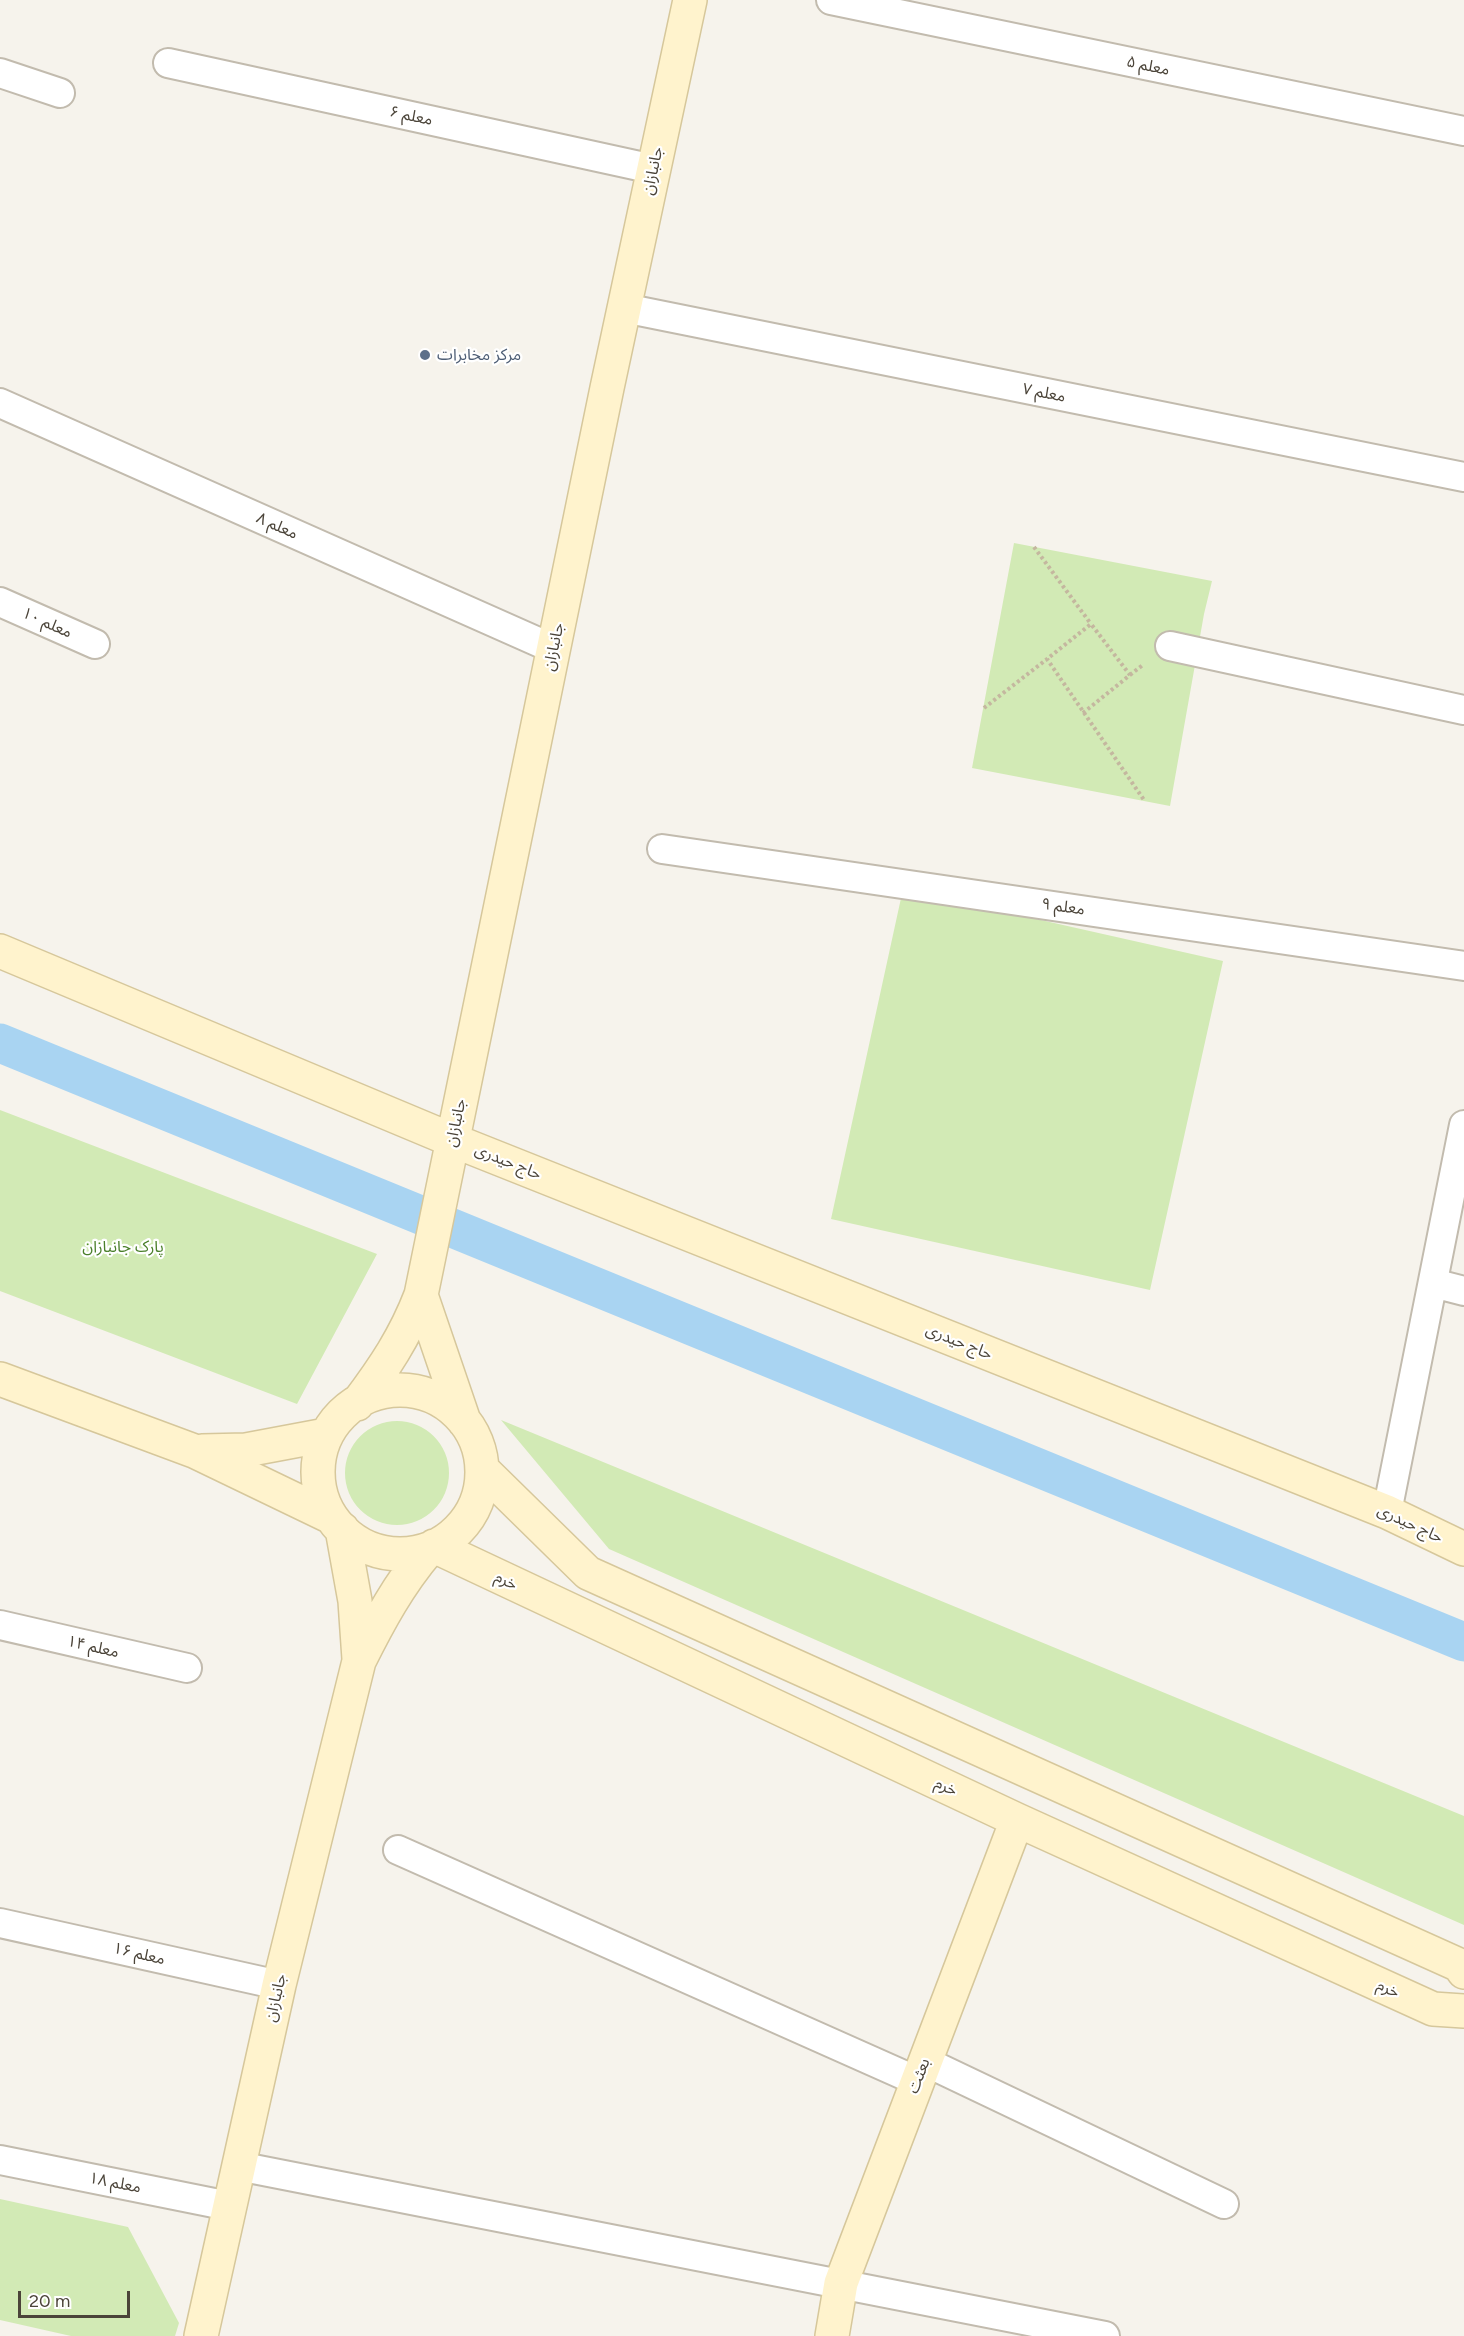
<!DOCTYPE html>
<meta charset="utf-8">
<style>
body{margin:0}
#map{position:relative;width:1464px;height:2336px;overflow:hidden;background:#f6f3ec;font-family:Figtree,sans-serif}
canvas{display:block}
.scale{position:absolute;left:18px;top:2291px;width:112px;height:27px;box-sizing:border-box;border:3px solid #4b4439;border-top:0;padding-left:8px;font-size:18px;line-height:21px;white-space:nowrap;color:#4b4439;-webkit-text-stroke:4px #fff;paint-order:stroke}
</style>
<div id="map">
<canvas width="1464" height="2336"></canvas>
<div class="scale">20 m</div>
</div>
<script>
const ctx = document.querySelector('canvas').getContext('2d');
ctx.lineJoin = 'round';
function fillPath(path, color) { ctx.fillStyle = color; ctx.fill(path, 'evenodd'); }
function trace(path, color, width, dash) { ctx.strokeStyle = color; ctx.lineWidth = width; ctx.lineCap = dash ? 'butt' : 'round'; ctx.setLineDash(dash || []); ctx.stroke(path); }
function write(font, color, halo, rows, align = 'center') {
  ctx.font = font + ' Figtree,"Noto Sans Arabic",sans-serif'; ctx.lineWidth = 4.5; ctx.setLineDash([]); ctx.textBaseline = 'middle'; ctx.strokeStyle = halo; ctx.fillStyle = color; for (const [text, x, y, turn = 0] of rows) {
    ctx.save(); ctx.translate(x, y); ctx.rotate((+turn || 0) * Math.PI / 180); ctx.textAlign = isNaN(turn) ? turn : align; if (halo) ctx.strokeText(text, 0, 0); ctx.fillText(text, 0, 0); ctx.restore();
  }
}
const green = new Path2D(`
 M1014 543 1212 581 1204 614 1170 806 972 768Z
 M903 889 1223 961 1150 1290 831 1219Z
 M0 1110 377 1254 297 1404 0 1291Z
 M501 1420 1464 1816V1925L609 1549Z
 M345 1473a52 52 0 1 1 104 0a52 52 0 1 1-104 0Z
 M0 2199 128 2227 179 2323 175 2336H71L0 2320Z`);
const canal = new Path2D(`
 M0 1043 1464 1642`);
const path = new Path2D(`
 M1034 547 1091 624
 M1130 675 1144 664
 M984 708 1047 659
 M1083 713 1130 675 1091 624 1047 659 1144 800`);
const street = new Path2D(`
 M831 0 1464 131
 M168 63 653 169
 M0 73 60 93
 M624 308 1464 477
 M0 403 554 649
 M0 602 95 644
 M1170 646 1464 710
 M662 849 1464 966
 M1433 1283 1464 1291
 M1387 1512 1464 1125
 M0 1625 187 1668
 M398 1850 917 2081
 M0 1923 279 1985
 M924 2061 1224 2204
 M0 2160 229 2206
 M238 2166 1105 2336`);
const secondary = new Path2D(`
 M0 951 452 1140 1387 1512 1464 1549
 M421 1295 464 1421
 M0 1379 194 1451 331 1517
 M318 1472a82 82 0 1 1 164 0a82 82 0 1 1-164 0Z
 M357 1404C384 1368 405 1337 421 1295L607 388 690 0
 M202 1451 246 1450 326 1435
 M482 1469 588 1573 1459 1965 1464 1972
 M342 1529 355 1601 359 1659
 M434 1546 1017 1820 1433 2009 1464 2011
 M201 2336 279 1985 359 1661C379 1621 399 1584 428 1550
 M832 2336 841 2283 1017 1820`);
const markers = [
 [425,355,6,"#5c6f8a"]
];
const streetNames = [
 ["معلم ۵",1148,66,12],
 ["معلم ۶",411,116,12],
 ["جانبازان",653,171,-78],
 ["معلم ۷",1044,393,11],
 ["معلم ۸",277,526,24],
 ["معلم ۱۰",47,623,24],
 ["جانبازان",554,647,-78],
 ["معلم ۹",1063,907,8],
 ["جانبازان",456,1123,-78],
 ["حاج حیدری",508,1162,22],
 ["حاج حیدری",959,1342,22],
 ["حاج حیدری",1410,1524,25],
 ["خرم",506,1581,26],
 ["معلم ۱۴",93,1647,13],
 ["خرم",946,1787,25],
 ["معلم ۱۶",139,1954,13],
 ["خرم",1388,1989,24],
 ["جانبازان",276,1998,-77],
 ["بعثت",919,2076,-69],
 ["معلم ۱۸",115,2183,11]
];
const serviceNames = [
 ["مرکز مخابرات",437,355]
];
const parkNames = [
 ["پارک جانبازان",123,1247]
];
fillPath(green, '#d2eab5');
trace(canal, '#a9d4f2', 39);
trace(street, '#c2bbae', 32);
trace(secondary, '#d6c79b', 36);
trace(path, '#c4b79f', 4, [3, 3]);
trace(street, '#fff', 28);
trace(secondary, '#fff3cd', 33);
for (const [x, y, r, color] of markers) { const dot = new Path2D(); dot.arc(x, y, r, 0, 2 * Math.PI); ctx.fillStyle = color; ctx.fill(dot); trace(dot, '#fff', 2); }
write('16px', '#4b4439', '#fff', streetNames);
write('16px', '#4e5e75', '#fff', serviceNames, 'left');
write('16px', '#4a7f2a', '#fff', parkNames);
</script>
